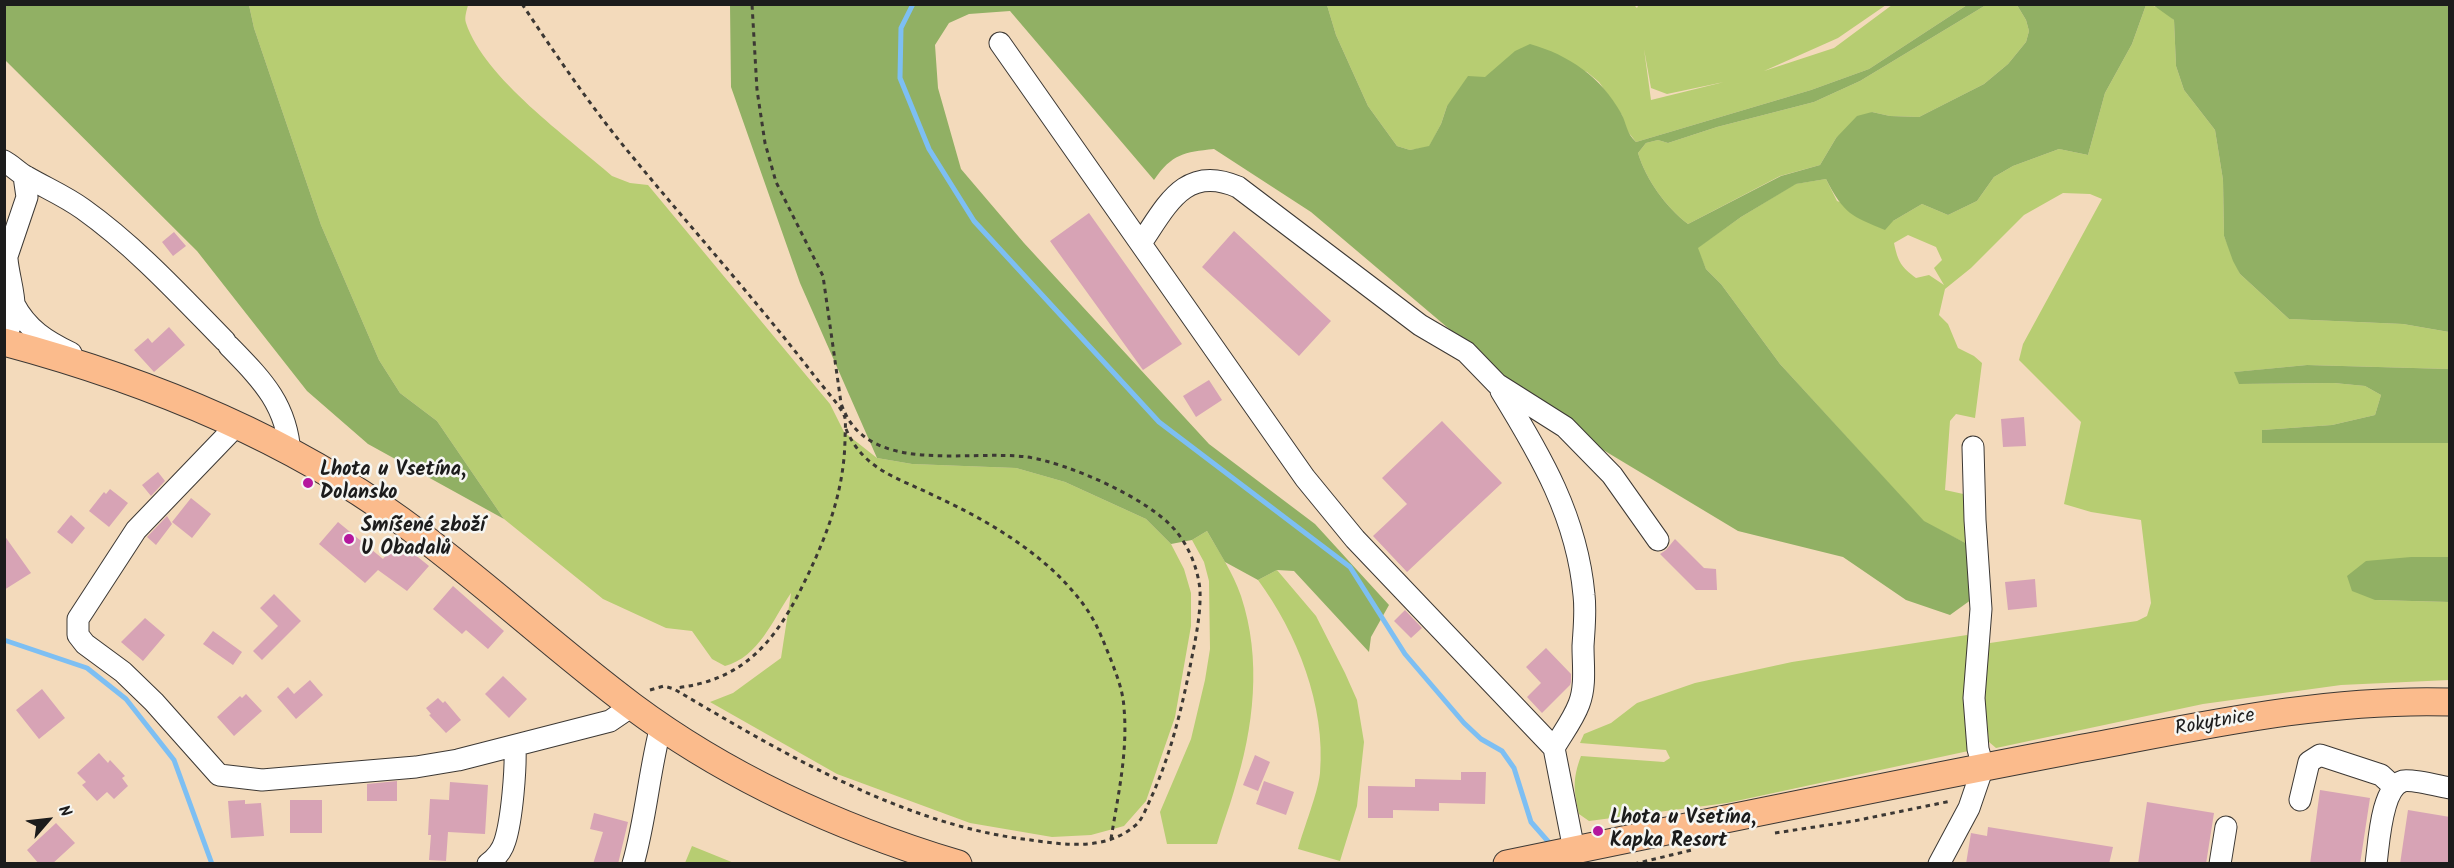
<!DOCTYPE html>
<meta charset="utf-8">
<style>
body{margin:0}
#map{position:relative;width:2454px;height:868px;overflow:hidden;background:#f3dabb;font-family:Kalam,sans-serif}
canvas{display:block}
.frame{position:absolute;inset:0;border:6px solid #1c1c1c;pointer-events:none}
.north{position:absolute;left:18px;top:790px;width:60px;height:60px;-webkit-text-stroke:4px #f6f6f2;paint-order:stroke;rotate:62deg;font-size:16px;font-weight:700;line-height:24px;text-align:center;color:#1c1c1c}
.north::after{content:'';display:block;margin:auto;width:21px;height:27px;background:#1c1c1c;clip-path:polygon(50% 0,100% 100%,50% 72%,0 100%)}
</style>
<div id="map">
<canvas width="2454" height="868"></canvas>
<div class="frame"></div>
<div class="north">N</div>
</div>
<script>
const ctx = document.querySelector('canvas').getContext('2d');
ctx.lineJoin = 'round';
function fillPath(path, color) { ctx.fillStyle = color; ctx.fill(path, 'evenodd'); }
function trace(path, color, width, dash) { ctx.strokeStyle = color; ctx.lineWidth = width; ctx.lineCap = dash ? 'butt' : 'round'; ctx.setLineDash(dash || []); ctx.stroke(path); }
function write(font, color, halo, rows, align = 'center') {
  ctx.font = font + ' Kalam,sans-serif'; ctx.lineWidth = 5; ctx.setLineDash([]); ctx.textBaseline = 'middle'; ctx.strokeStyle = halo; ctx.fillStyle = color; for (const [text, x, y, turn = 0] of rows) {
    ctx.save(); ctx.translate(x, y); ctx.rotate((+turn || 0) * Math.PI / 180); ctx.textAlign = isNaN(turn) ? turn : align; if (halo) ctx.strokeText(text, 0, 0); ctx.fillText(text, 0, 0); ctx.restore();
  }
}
const green = new Path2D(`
 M1633 4 1637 8 1639 4 1886 5 1838 38 1764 71 1834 48 1892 5H1967L1869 69 1811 90 1636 142 1625 128 1622 115 1599 82 1587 72 1516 51 1495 71 1447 106 1441 124 1429 147 1410 150 1397 146 1368 106 1336 35 1327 5ZM1644 49 1651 88 1667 94 1724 82 1651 100Z
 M249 5H468C467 10 464 17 466 23 484 78 569 138 612 176L630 183 648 185 830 404 844 432 877 458 912 464 1016 468 1065 482 1146 519 1171 544 1184 569 1191 593V626L1175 717 1146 801 1124 826 1091 835 1052 837 970 823 837 774 710 702 733 693 781 658 791 593C773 619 759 657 725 666L712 659 692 631 666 628 603 599 504 519 437 421 400 393 379 360 321 225 254 28Z
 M1986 5H2017L2026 20 2029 31 2026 42 2008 64 1984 84 1919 117 1890 116 1872 112 1836 138 1820 165 1780 176 1688 224C1666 207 1646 180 1638 153L1646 143 1658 140 1668 143 1717 127 1814 102 1860 81Z
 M2146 5C2158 5 2165 12 2174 20L2176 66 2184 90 2215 130 2223 180 2224 236 2240 274 2289 319 2403 324 2449 332V369L2307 365 2235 372 2240 384 2334 383 2365 386 2381 395 2375 415 2332 425 2262 430V443H2449V557H2411L2375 600 2449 602V680L2341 685 2203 704 1996 748 1989 742 1985 701 1987 649 1990 643 2137 621 2147 616 2151 603 2141 520 2091 512 2064 504 2081 422 2019 360 2023 344 2102 199 2090 194 2063 193 2024 215 1971 268 1945 289 1939 315 1948 324 1958 348 1974 356 1982 363 1975 418 1956 414 1950 421 1945 490 1968 495 1971 546 1924 522 1780 364 1721 284 1706 269 1697 248 1741 217 1795 184 1826 179 1837 201 1893 221 1922 204 1948 215 1977 201 1994 177 2013 166 2059 149 2088 155 2105 93 2132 44ZM1908 235 1936 247 1942 260 1934 268 1944 285 1929 275 1916 278C1901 267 1898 262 1894 243Z
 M1207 531C1219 552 1233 573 1241 596 1262 659 1254 728 1234 791 1229 809 1222 826 1217 844H1167L1160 812 1191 739 1205 680 1210 649 1209 581 1204 562 1192 540Z
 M1277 570 1316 616 1345 673 1357 700 1364 742 1357 806 1340 861 1298 849C1304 827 1318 793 1320 773 1326 706 1297 633 1258 580Z
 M1967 635 1971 639 1973 750 1727 803 1589 821 1579 814C1574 791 1572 780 1581 756L1664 762 1670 758 1666 750 1580 743 1584 734 1611 723 1637 703 1695 683 1792 662Z
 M692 846 734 863H685Z`);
const forest = new Path2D(`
 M4 5H249L254 28 321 225 379 360 400 393 437 421 504 519 368 444 307 391 197 251 5 60Z
 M730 5H1327L1336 35 1368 106 1397 146 1410 150 1429 146 1441 124 1447 106 1468 76 1485 77 1515 51 1530 44C1569 55 1601 77 1621 113 1627 124 1626 133 1636 142L1811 90 1869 69 1967 5H1986L1860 81 1814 102 1717 127 1668 143 1658 140 1646 143 1638 153C1646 180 1666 207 1688 224L1781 176 1820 165 1836 138 1857 116 1872 112 1890 116 1919 117 1984 84 2008 64 2026 42 2029 31 2026 20 2017 5H2146L2132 44 2105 93 2088 155 2059 149 2013 166 1994 177 1977 201 1948 215 1922 204 1893 221 1885 230C1851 216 1844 214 1826 179L1796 184 1741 217 1698 248 1706 269 1721 284 1780 364 1924 521 1971 546 1975 597 1950 615 1906 600 1843 557 1738 531 1565 427 1311 212 1214 149C1184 152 1172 154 1154 180L1010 11 969 14 949 23 935 45 938 88 961 169 1024 243 1209 444 1315 524 1389 605 1371 637 1369 652 1294 571 1277 570 1258 580 1225 562 1207 531 1192 540 1171 544 1146 519 1065 482 1016 468 912 464 877 458 800 283 731 87Z
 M2153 5H2449V332L2403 324 2289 319 2240 274 2233 261 2224 236 2223 180 2215 130 2184 90 2176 66 2174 20Z
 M2307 365 2449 369V443H2262V430L2332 425 2375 415 2381 395 2365 386 2334 383 2239 384 2234 372Z
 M2411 557H2449V602L2375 600 2352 591 2347 576 2366 561Z`);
const stream = new Path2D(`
 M913 4 901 28 900 78 929 149 974 221 1159 422 1350 567 1405 654 1464 723 1481 739 1502 751 1514 768 1531 822 1553 847
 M4 640 87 668 126 699 174 760 212 864`);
const building = new Path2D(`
 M1089 213 1182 344 1143 370 1050 241Z
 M1234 231 1331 321 1299 356 1202 267Z
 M174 232 186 246 173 256 162 242Z
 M169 327 185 345 154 372 134 350 148 338 152 343Z
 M1209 380 1222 400 1196 417 1183 396Z
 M2024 417 2026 446 2003 447 2001 419Z
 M1442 421 1502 483 1407 572 1373 536 1407 504 1382 478Z
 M158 472 165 481 151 496 142 485Z
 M110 489 128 503 109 527 89 511 104 492 106 494Z
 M191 498 211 514 192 538 172 522Z
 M71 515 85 528 72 544 57 532Z
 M167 516 172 524 156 545 147 537Z
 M338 522 383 559 398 541 429 566 407 591 378 570 365 583 319 544Z
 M4 535 31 573 4 590Z
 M1675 539 1704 568 1716 569 1717 590H1696L1660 554 1666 550Z
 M2035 579 2037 607 2008 610 2005 582Z
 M453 586 504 631 488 649 466 630 462 634 433 609Z
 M274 594 301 621 262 660 253 651 278 626 260 608Z
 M1405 610 1422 628 1411 638 1394 621Z
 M145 618 165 635 143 661 121 642Z
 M213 631 242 652 233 665 203 644Z
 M1546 648 1571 674V682L1570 685 1542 713 1527 697 1541 683 1526 667Z
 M503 676 527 699 509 718 485 694Z
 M310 680 323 695 296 719 277 697 288 687 294 694Z
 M42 689 65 718 39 739 16 710Z
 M246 694 262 711 234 736 217 717 240 696 242 698Z
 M438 698 443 703 445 701 461 720 446 733 429 715 431 714 426 708Z
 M99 753 108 763 110 760 125 776 122 778 128 786 114 799 107 792 97 801 82 785 86 782 77 773Z
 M1255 755 1270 762 1258 791 1243 785Z
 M1461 772H1486L1485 804 1439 803V811L1393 810V818H1368V786L1415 787V779L1461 780Z
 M397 781V801H367V784Z
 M1264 781 1294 792 1286 815 1256 804Z
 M450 782 488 785 485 834 448 832 446 861 429 860 431 835H428L430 799 449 800Z
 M2320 790 2370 798 2360 864H2310Z
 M245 800V804L261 803 264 836 231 838 228 801Z
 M290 800H322V833H290Z
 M2147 802 2214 813 2206 864H2138Z
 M2408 810 2450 817V864H2400Z
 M594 813 628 822 618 864H593L603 832 590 829Z
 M56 823 75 843 52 864H39L27 850Z
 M1988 827 2113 847 2109 864H1966L1971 833 1987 836Z`);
const path = new Path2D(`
 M522 4C556 55 591 107 631 155 691 228 755 299 813 374 820 384 843 408 845 418 846 425 845 433 845 440 844 495 824 543 800 591 772 646 740 681 675 688
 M846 429C864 471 899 478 937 497 993 523 1053 559 1088 611 1098 626 1104 643 1111 660 1117 676 1123 691 1124 708 1128 752 1118 795 1111 839
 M650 690 664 686 674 689C779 751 900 823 1023 839 1061 844 1105 853 1137 824 1143 818 1147 806 1151 798 1170 756 1181 712 1190 667 1195 641 1201 616 1200 590 1198 569 1189 546 1175 530 1148 498 1068 463 1027 457 967 449 865 477 841 403L823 276 776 182 765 143 757 90 752 4
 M1775 833 1854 821 1951 801
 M1634 864 1692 850`);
const minor = new Path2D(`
 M1000 43 1305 478 1355 539 1554 748 1574 850
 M4 161C13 166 19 173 27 177 46 188 65 196 83 209 135 246 180 295 225 341
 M1141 243C1167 205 1185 164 1238 187L1420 325 1466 352 1497 384 1565 427 1612 475 1658 540
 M4 265 27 197 24 176
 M14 304C27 329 46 341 71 353
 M4 334C24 316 9 284 7 259
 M229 346C261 379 287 404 290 454
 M1501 391C1541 456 1577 517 1584 595 1586 612 1584 629 1583 646 1583 665 1586 686 1579 704 1573 720 1562 734 1554 748
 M236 426 136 530 78 619V635L85 644 123 672 154 702 219 775 262 780 416 767 458 760 610 721 632 706
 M2300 800 2309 762 2320 755 2381 775 2393 786
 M488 864C496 858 502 851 505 841 512 819 516 769 515 746
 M633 864C646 819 649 771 661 726
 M1939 864 1969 808 1983 767 1978 749 1974 698 1981 609 1975 520 1973 447
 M2220 864 2226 827
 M2376 864C2379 843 2381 788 2403 781 2412 779 2439 786 2450 788`);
const major = new Path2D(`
 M4 342C142 379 284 436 400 520 480 578 553 647 632 706 730 779 842 829 958 864
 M1507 864C1695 825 1884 786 2073 750 2197 727 2323 698 2450 702`);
const markers = [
 [308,483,6,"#b5179e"],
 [349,539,6,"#b5179e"],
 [1598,831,6,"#b5179e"]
];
const poiNames = [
 ["Lhota u Vsetína,",320,472],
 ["Dolansko",320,495],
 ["Smíšené zboží",361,528],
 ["U Obadalů",361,551],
 ["Lhota u Vsetína,",1610,820],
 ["Kapka Resort",1610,843]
];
const streetNames = [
 ["Rokytnice",2215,724,-10]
];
fillPath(green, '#b7cd72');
fillPath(forest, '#91b064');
trace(stream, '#7dbff3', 5);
fillPath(building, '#d7a3b5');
trace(minor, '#3c3834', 23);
trace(major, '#3c3834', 29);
trace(path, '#3c3834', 3, [4.5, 4.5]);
trace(minor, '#fff', 21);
trace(major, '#fbbb8c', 27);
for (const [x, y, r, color] of markers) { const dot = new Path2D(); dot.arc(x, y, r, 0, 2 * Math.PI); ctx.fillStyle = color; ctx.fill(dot); trace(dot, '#f6f6f2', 2); }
write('bold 20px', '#1c1c1c', '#f6f6f2', poiNames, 'left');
write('20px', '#1c1c1c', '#f6f6f2', streetNames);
</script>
